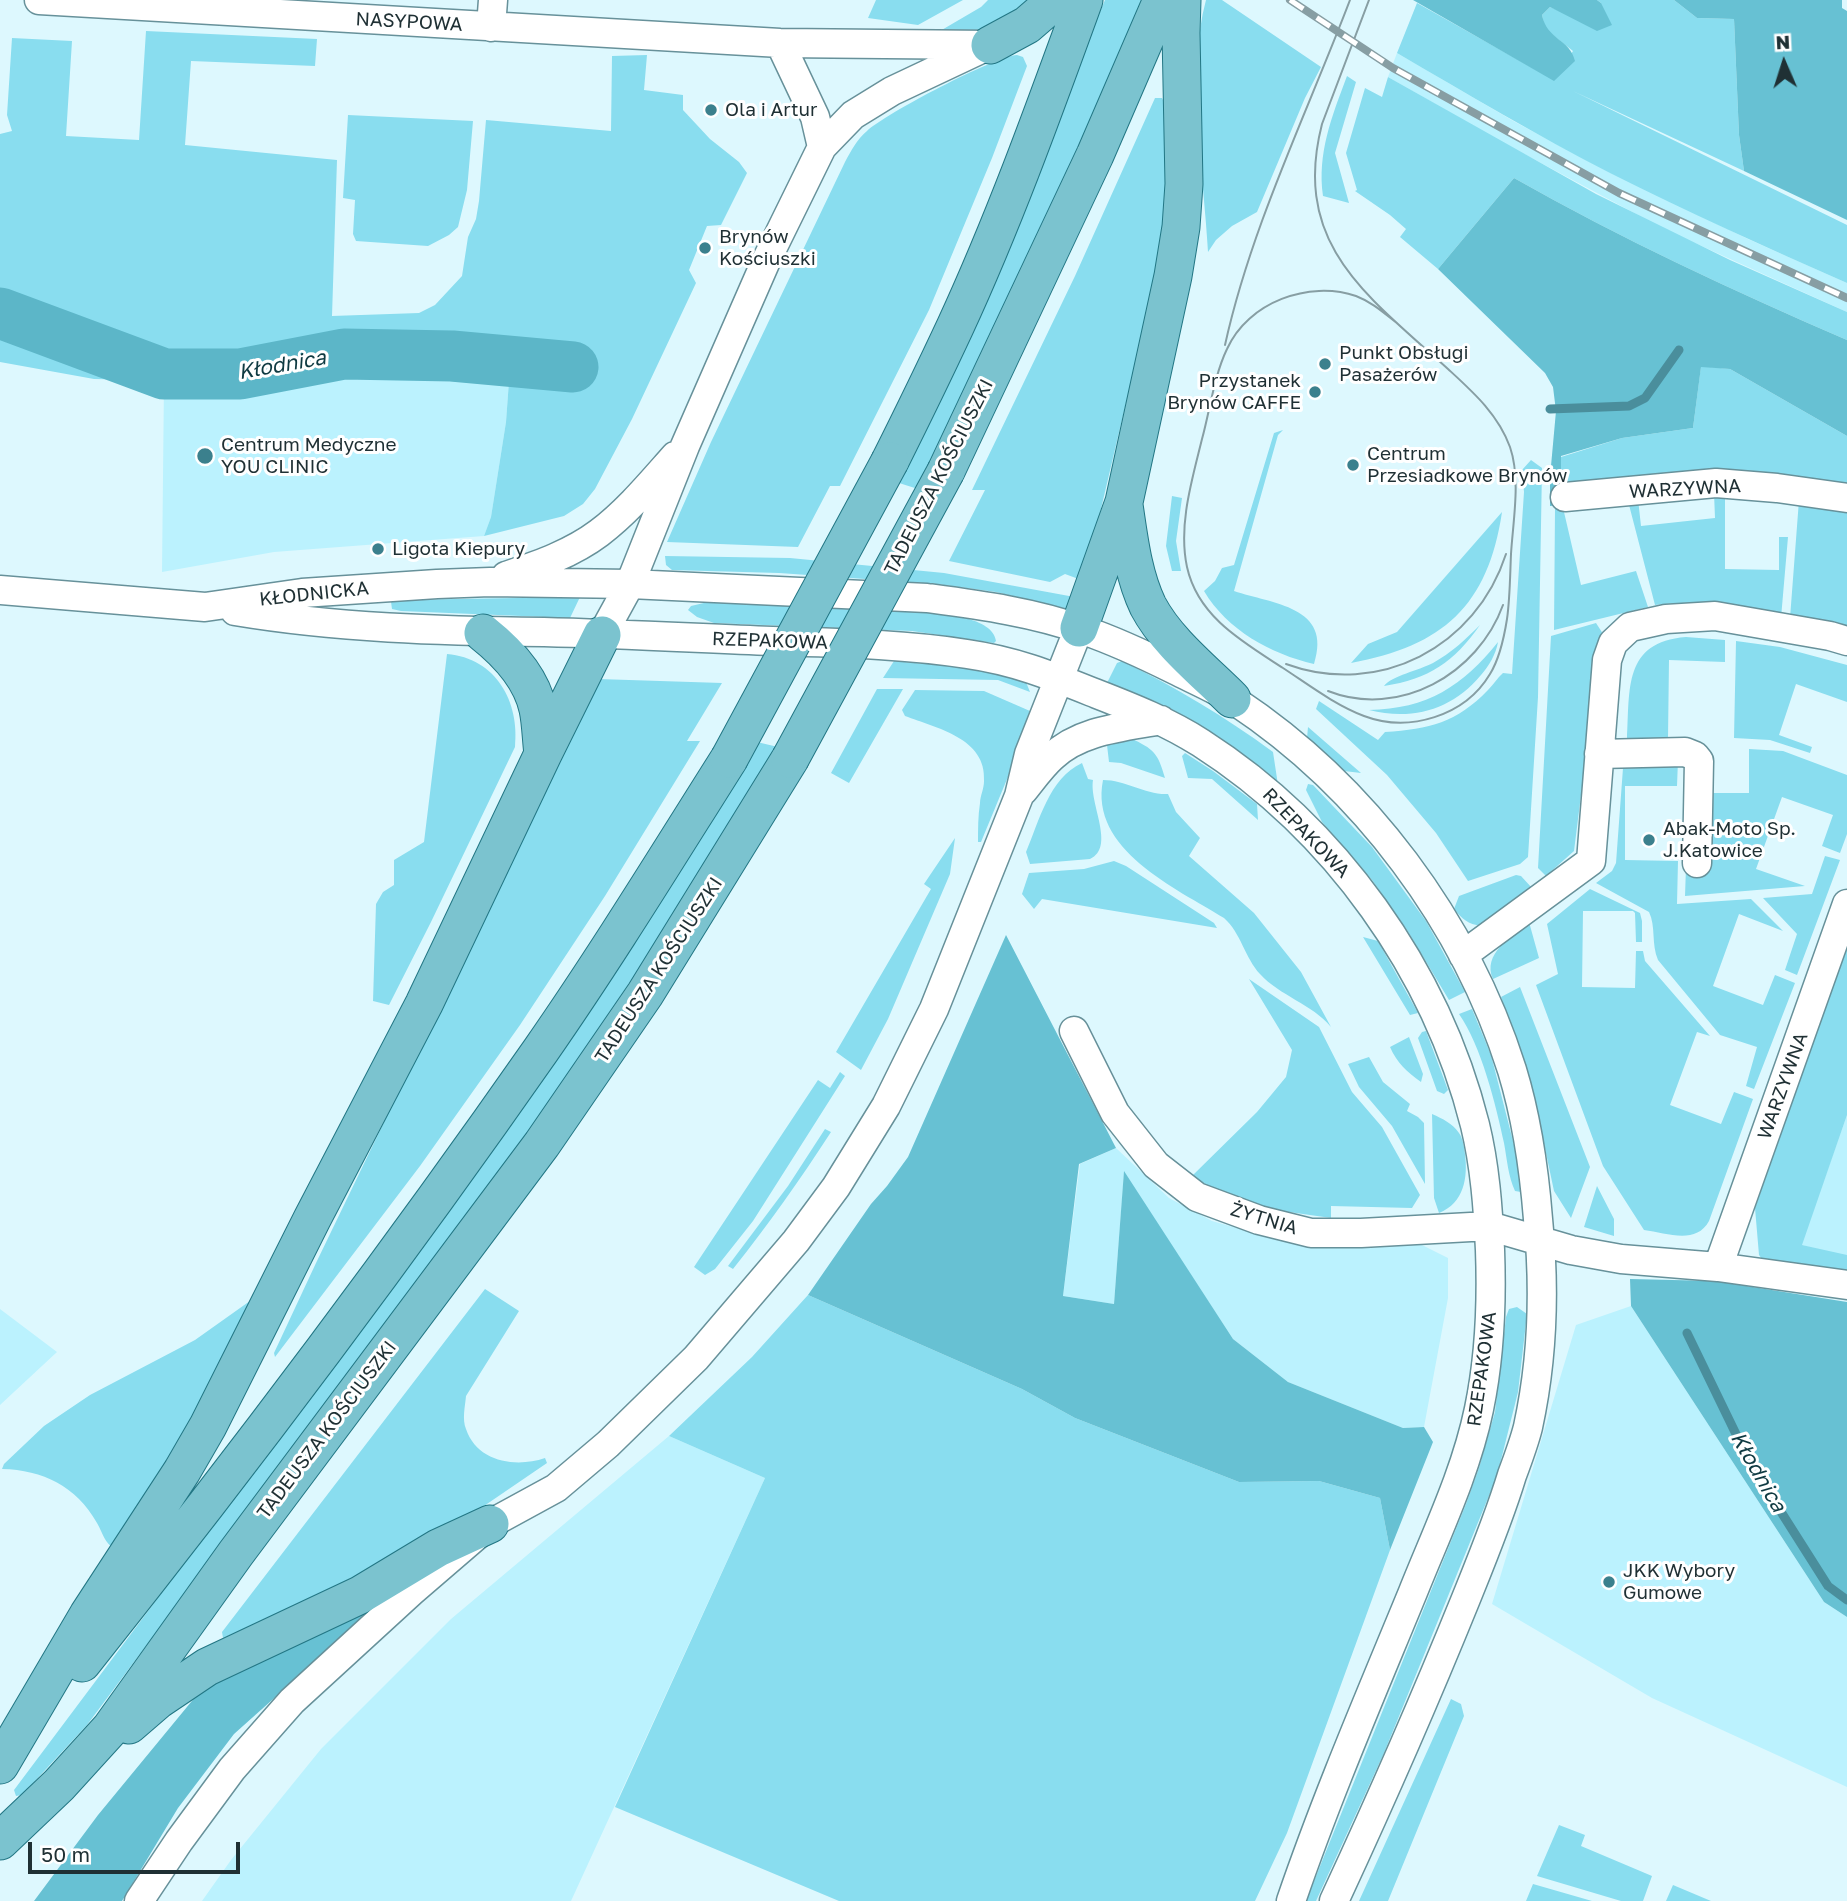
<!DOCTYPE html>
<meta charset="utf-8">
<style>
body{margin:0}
#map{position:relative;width:1847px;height:1901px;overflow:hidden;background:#ddf8fe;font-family:"Golos Text",sans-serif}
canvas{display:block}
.north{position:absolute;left:1749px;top:28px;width:70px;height:70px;-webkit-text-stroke:5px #fff;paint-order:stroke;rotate:357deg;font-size:19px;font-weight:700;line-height:28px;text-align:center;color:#1f3034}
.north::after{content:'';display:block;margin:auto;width:24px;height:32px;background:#1f3034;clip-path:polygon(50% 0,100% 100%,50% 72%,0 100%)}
.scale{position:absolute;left:28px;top:1842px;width:212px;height:32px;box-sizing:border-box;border:4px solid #1f3034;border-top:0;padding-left:9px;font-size:21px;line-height:24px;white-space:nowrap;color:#1f3034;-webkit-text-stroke:5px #fff;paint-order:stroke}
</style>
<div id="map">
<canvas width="1847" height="1901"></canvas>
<div class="north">N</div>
<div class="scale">50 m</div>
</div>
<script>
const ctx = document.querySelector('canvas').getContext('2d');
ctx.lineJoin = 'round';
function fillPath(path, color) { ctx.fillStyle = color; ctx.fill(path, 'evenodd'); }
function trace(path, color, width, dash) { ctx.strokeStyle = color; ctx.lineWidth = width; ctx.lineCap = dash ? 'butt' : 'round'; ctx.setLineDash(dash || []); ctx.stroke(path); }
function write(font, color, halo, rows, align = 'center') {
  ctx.font = font + ' "Golos Text",sans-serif'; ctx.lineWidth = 6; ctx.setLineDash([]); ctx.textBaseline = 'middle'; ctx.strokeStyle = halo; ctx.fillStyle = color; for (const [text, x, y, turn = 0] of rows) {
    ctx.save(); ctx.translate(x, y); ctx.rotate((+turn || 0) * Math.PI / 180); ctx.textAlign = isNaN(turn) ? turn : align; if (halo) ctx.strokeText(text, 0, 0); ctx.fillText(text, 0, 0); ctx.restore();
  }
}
const built = new Path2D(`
 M1397 53 1515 122 1609 172 1748 239 1847 283V312L1664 229 1500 141 1388 77Z
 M330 370 509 381 506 422 491 517 484 536 274 552 162 572 164 381 232 382Z
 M1847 1115V1256L1801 1245Z
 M1116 1148 1169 1198 1212 1221 1276 1239 1418 1243 1448 1258V1298L1424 1427 1403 1428 1288 1382 1233 1339 1124 1173 1114 1304 1063 1296 1080 1164Z
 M1631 1306 1824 1602 1847 1617V1787L1652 1698 1492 1604 1576 1325Z
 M0 1309 57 1352 0 1405Z
 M669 1436 765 1478 571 1901H202L231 1860 321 1749 451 1619Z`);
const green = new Path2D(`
 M876 0H963L918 25 868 18Z
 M988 0H1035L971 36 940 31 981 7Z
 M1105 0H1142L1104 93 918 489 899 483Z
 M1206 0H1222L1321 67 1305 98 1257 212 1232 226 1216 240 1208 252C1204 175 1186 73 1206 0Z
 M1597 0H1674L1697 18 1734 19 1739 135 1744 171 1573 91 1847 225V283C1767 248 1688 212 1610 173 1538 136 1467 94 1397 53L1417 3 1554 80 1573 51 1545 29 1542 15 1550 7 1562 12 1601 3Z
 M146 31 317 39 315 66 191 61 185 145 337 160 332 316 419 313 435 305 462 276 468 237 476 219 479 201 486 120 611 131 612 56 647 55 644 90 683 95V110L710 139 739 162 747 173 721 225 707 226 689 270 696 283 632 419 595 489 583 504 564 516 484 536 491 517 506 422 509 381 330 370 232 382 94 379 0 362V134L12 131 7 115 12 38 72 41 66 136 139 140Z
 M1017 55 1023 57 1027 66 992 158 929 310 840 486H830L798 547 667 542 711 442 845 162C851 151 857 139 867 131 885 114 995 56 1017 55Z
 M1347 76 1356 82 1335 153 1349 203 1323 196C1317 153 1332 116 1347 76Z
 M1388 77 1596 194 1730 260 1847 312V340C1733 291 1622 239 1514 178L1438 269 1400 237 1406 229 1390 215 1355 191 1357 190 1346 153 1365 88 1382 97Z
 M1155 98H1162L1164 102 1173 203 1084 581 1065 574 1050 582 949 561 985 490H972L1075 276Z
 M348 115 473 121 467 190 458 227 449 235 428 246 356 241 353 234 355 200 343 198Z
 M1701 366 1730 369 1847 436V492H1561V457L1622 438 1693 428Z
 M1283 430 1278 435 1234 591C1272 604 1333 606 1314 664 1271 654 1227 630 1204 591L1215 581 1222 568 1234 565 1274 433Z
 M1531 460 1542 468 1538 697 1528 857 1520 864 1468 881 1436 833 1387 775 1316 709 1319 701 1378 740 1385 732C1430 729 1456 723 1488 690 1494 684 1497 678 1503 673L1512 674 1524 492 1522 470Z
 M1714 493 1725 494V569L1779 570V537H1788L1781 618C1739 609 1697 599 1655 605L1628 501 1638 499 1641 526 1715 518Z
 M1172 496 1182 498 1176 541 1181 571H1172L1166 546Z
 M1799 500 1847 507V631L1790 618Z
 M1598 504 1564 512 1581 585 1636 571 1648 607 1554 630 1555 509Z
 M1502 512C1488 606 1443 646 1351 663L1368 644 1397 632Z
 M665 556 790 558 944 573 1080 598 1067 609 996 592 937 584 779 573 672 570 666 565Z
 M580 597 570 618 401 611 392 609 391 602 394 600Z
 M708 602 924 612C943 614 993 617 996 641L994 643 912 631 714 623 697 617 688 610 691 606Z
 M1596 623 1607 640 1597 667 1574 851 1546 876 1538 868 1551 636Z
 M1480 625C1454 662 1429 679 1384 686 1391 676 1420 670 1433 663 1451 653 1465 640 1480 625Z
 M1686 637 1725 640V662L1669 660 1668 738 1627 739C1630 689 1623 642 1686 637Z
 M1736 641 1780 647 1847 665V702L1796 684 1779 735 1812 747 1810 753 1770 740 1734 738Z
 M1498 642C1496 654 1489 666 1481 675 1452 710 1412 721 1369 710 1427 709 1463 686 1498 642Z
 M447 654C496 658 520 702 515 747L431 922 389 1005 373 1001 376 904 383 892 394 885V860L424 842Z
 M894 661C933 665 990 667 1026 682L1030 692 998 680 883 678Z
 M1122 661C1177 688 1224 716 1273 752L1278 785 1109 687 1107 683 1117 663Z
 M598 679 722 683 687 741H700L605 896 520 1025 420 1166 275 1357 274 1353 316 1263Z
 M877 689H903L849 783 831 773Z
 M915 690 984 691 1030 711 1029 726 981 842H978C978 829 978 816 980 803 980 796 984 789 984 781 987 738 936 728 905 716L902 710Z
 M1308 727 1361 773 1344 771 1307 738Z
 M1130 738C1154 749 1158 753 1165 778L1121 763 1109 762 1107 745 1109 741Z
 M757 742 778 747 658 941 515 1151 87 1725 22 1795 16 1796 14 1790 250 1475Z
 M1749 749 1783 751 1847 775V834L1840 853 1822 846 1833 815 1782 797 1756 869 1805 886 1685 896 1686 867 1704 793H1749Z
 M1185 753 1213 771 1257 804 1258 820 1212 779 1188 778 1182 756Z
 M1678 760 1677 786H1625V860L1678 861 1677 904 1751 899 1783 931 1739 914 1713 986 1763 1005 1775 975 1795 983 1754 1089 1746 1086 1757 1047 1720 1035 1658 960C1651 944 1656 926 1649 912L1596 883 1612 871 1616 863 1623 768 1626 764Z
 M1082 763 1088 779 1093 780C1089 804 1116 847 1090 859L1030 864 1026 852C1039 822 1049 778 1082 763Z
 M1103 780C1126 780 1145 795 1168 794L1176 812 1200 838 1189 856 1254 913 1301 972 1331 1027C1312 1004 1280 996 1260 974 1245 958 1241 933 1224 918 1176 888 1089 850 1103 780Z
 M1308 784 1313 785 1372 847 1426 921 1465 992 1449 1000 1407 930 1372 880 1322 822 1306 790Z
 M955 838 950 874 888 1019 861 1070 836 1052 931 889 924 884Z
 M1825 856 1840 860 1797 975 1785 970 1797 934 1763 898 1812 894Z
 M1114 861 1126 866 1214 923 1217 928 1042 899 1034 909 1022 894 1029 873 1084 869Z
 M1516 875 1521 876 1532 888 1481 926C1468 924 1462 919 1454 909L1459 896Z
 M1590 889 1640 913 1642 921V942H1636L1635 913 1633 911H1583L1582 987 1635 988 1636 951H1643L1645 961 1710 1036 1697 1032 1670 1105 1721 1124 1734 1092 1753 1099 1709 1221C1696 1245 1667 1233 1644 1230L1603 1166 1536 985 1558 974 1547 924Z
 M1529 922 1539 958 1493 979C1482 954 1511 937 1529 922Z
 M1363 937 1378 941 1418 1013 1410 1015Z
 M1847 947V1115L1802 1245 1847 1255V1274L1764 1262 1759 1255 1755 1208Z
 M1249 979 1319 1027 1352 1092 1382 1127 1420 1195 1412 1208 1331 1206V1218L1275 1210 1233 1200 1192 1176 1257 1112 1286 1077 1292 1050Z
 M1520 987 1590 1167 1571 1218 1554 1191 1535 1101 1501 997Z
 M1472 1009 1491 1055 1525 1188 1521 1192 1515 1191C1508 1176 1507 1159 1504 1143 1496 1105 1481 1045 1459 1014Z
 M1426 1031 1448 1090 1444 1094 1437 1091 1418 1038 1422 1032Z
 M1409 1037 1423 1074 1421 1082C1407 1072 1397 1063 1390 1047Z
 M1369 1057 1383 1082 1410 1104 1407 1111 1418 1117 1424 1123 1425 1184 1392 1126 1359 1087 1348 1064Z
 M840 1072 845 1076 753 1221 715 1269 705 1275 694 1267 818 1080 830 1088Z
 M1432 1114C1443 1119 1452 1123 1459 1133 1463 1139 1464 1146 1465 1154 1468 1178 1464 1203 1439 1213L1434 1198Z
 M825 1129 831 1132C800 1180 768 1225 733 1269L728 1266 788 1186Z
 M1597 1186 1614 1219V1236L1584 1227Z
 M485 1289 519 1311 466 1396C465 1407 462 1419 466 1429 477 1462 516 1468 545 1458L547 1463 462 1521 327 1593 223 1638 222 1632Z
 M264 1291 267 1292 115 1549C104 1543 103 1533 97 1523 76 1486 43 1470 2 1469L4 1464 44 1426 90 1395 195 1340Z
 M808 1295 1022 1389 1075 1418 1239 1482 1319 1481 1380 1498 1390 1550 1287 1833 1255 1901H839L615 1807 765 1478 669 1436 752 1357Z
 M1517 1307 1527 1314 1518 1392 1497 1476 1384 1753 1316 1901H1306L1466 1504 1479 1468 1495 1412 1506 1317 1509 1309Z
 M1451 1699 1461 1704 1464 1716 1388 1901H1359Z
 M1559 1825 1585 1835 1581 1846 1652 1876 1643 1901H1621L1537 1876Z
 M1533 1884 1592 1901H1526Z
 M1673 1885 1711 1901H1666Z`);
const forest = new Path2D(`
 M1413 0H1597L1601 3 1612 25 1597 31 1550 7 1542 15C1547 40 1570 39 1575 61L1554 81Z
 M1674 0H1842V8L1847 11V220L1744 171 1739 135 1734 19 1697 18Z
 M1514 178C1622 239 1733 291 1847 340V436L1730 369 1701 367 1693 428 1622 438 1561 456V505L1550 506V477L1556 411 1553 387 1545 373 1438 269Z
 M1006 935 1116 1148 1079 1164 1063 1296 1114 1304 1124 1171 1233 1339 1288 1382 1403 1428 1424 1427 1433 1442 1390 1550 1380 1498 1319 1481 1239 1482 1075 1418 1022 1389 808 1295 871 1204 887 1186 908 1157Z
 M1630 1279 1715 1281 1847 1302V1617L1824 1602 1631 1306Z
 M374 1609 234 1734 178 1808 122 1901H34L98 1815 210 1679 252 1659Z`);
const stream = new Path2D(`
 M1550 409 1629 406 1645 398 1679 350
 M1687 1333 1750 1463 1828 1586 1847 1600`);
const river = new Path2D(`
 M0 313 164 374H240L344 354 452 356 573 367`);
const minor = new Path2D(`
 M39 0 780 43 990 45
 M491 27 493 0
 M780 43 815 117 822 147
 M1565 497 1716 483 1777 488 1847 498
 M506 576C538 565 571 554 599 533 628 511 651 483 675 456
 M0 590 205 607 302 593 437 584 490 582 630 584 927 598C979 605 1033 612 1083 630 1115 641 1145 655 1175 670 1195 680 1216 689 1235 701 1365 787 1465 922 1512 1070 1527 1119 1534 1168 1538 1219 1545 1289 1543 1358 1528 1427 1524 1443 1518 1459 1512 1475 1499 1518 1482 1559 1465 1601 1424 1702 1380 1802 1334 1901
 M235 611C337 628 440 631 544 632 620 634 696 638 772 641 837 643 902 644 967 654 1016 661 1052 676 1097 694 1133 708 1168 722 1201 743 1335 829 1436 970 1475 1125 1485 1166 1488 1208 1490 1250 1492 1303 1490 1356 1479 1409 1466 1472 1437 1532 1413 1592 1371 1694 1327 1796 1291 1901
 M602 635 630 584 685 446 766 261 822 147 853 115 892 91 981 49
 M1599 754 1685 752 1695 756 1699 761 1697 863
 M1023 791C1032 780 1041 767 1052 757 1080 730 1124 727 1161 720
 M1463 955 1591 861 1607 660 1613 643 1630 627 1666 619 1715 616 1830 636 1847 641
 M1074 1031 1115 1113 1156 1165 1197 1197 1259 1220 1311 1233H1361L1489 1226 1571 1250 1621 1259 1718 1267 1847 1285
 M1718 1267 1847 904
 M139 1901 179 1841 232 1769 292 1701 411 1592 490 1524 556 1488 608 1444 696 1358 796 1241 836 1187 886 1106 934 1009 1019 796 1029 754 1079 628`);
const major = new Path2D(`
 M990 45 1027 25 1056 0
 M890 461C912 417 934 372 955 327 1004 221 1044 110 1084 0
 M946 471 1095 155 1162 0
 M1124 505C1129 538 1133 575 1148 606 1167 642 1204 671 1232 699
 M1079 628 1124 502 1173 276 1181 227 1184 184 1181 33 1182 0
 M483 633C507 652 531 677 538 709 541 723 541 739 543 754
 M82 1663C241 1463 395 1259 541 1050 607 955 667 857 729 759
 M129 1725 158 1700 207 1667 360 1595 438 1548 490 1524
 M0 1765 88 1615 182 1471 208 1426 312 1219 424 1004 543 754 602 635
 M0 1841 59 1785 110 1729 236 1553 542 1144 645 994 790 759`);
const tram = new Path2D(`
 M1369 0 1322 124C1291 245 1368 296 1448 369 1473 392 1498 414 1510 447 1521 479 1513 521 1511 554 1510 576 1510 598 1507 619 1504 638 1500 658 1490 674 1465 716 1409 733 1364 716 1335 705 1309 685 1283 668 1243 642 1198 617 1187 567 1178 525 1192 480 1202 439 1210 410 1214 376 1227 349 1248 302 1309 280 1356 296 1372 302 1385 314 1398 324
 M1225 345C1251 227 1307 113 1350 0
 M1286 664C1379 698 1476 647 1506 554
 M1328 691C1399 719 1478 674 1503 605`);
const rail = new Path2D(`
 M1290 0 1393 68 1619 193 1847 298`);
const majorBridge = new Path2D(`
 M729 759 890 461
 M790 759 946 471`);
const markers = [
 [711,110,7,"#3b808d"],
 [705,248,7,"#3b808d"],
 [1325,364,7,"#3b808d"],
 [1315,392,7,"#3b808d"],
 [205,456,9,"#3b808d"],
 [1353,465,7,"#3b808d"],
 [378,549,7,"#3b808d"],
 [1649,840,7,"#3b808d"],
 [1609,1582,7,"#3b808d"]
];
const streetNames = [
 ["NASYPOWA",409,22,3],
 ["TADEUSZA KOŚCIUSZKI",939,477,-63],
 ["WARZYWNA",1685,489,-3],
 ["KŁODNICKA",314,594,-6],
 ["RZEPAKOWA",770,641,2],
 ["RZEPAKOWA",1306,833,46],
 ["TADEUSZA KOŚCIUSZKI",659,970,-57],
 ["WARZYWNA",1783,1086,-70],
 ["ŻYTNIA",1264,1219,17],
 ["RZEPAKOWA",1482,1369,-82],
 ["TADEUSZA KOŚCIUSZKI",327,1430,-53]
];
const poiNames = [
 ["Ola i Artur",725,110],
 ["Brynów",719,237],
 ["Kościuszki",719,259],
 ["Punkt Obsługi",1339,353],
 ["Pasażerów",1339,375],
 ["Przystanek",1301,381,"right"],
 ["Brynów CAFFE",1301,403,"right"],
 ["Centrum Medyczne",221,445],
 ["YOU CLINIC",221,467],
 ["Centrum",1367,454],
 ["Przesiadkowe Brynów",1367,476],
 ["Ligota Kiepury",392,549],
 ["Abak-Moto Sp.",1663,829],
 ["J.Katowice",1663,851],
 ["JKK Wybory",1623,1571],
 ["Gumowe",1623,1593]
];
const waterNames = [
 ["Kłodnica",282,365,-10],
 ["Kłodnica",1758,1472,60]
];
fillPath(built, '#bbf2fe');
fillPath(green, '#89ddef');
fillPath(forest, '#67c1d3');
trace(stream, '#4a8e9c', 9);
trace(river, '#5cb6c8', 51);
trace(minor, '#67919a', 31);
trace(major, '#227684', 39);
trace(minor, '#fff', 28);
trace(major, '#7bc3cf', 37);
trace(tram, '#879ea3', 2);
trace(rail, '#879ea3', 8);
trace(rail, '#fff', 5, [16]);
trace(majorBridge, '#227684', 39, []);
trace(majorBridge, '#7bc3cf', 37);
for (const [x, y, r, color] of markers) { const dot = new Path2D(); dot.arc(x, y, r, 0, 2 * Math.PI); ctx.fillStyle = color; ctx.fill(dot); trace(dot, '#fff', 2.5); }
write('19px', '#1f3034', '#fff', streetNames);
write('19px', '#1f3034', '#fff', poiNames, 'left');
write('italic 21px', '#0f3a42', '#fff', waterNames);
</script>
